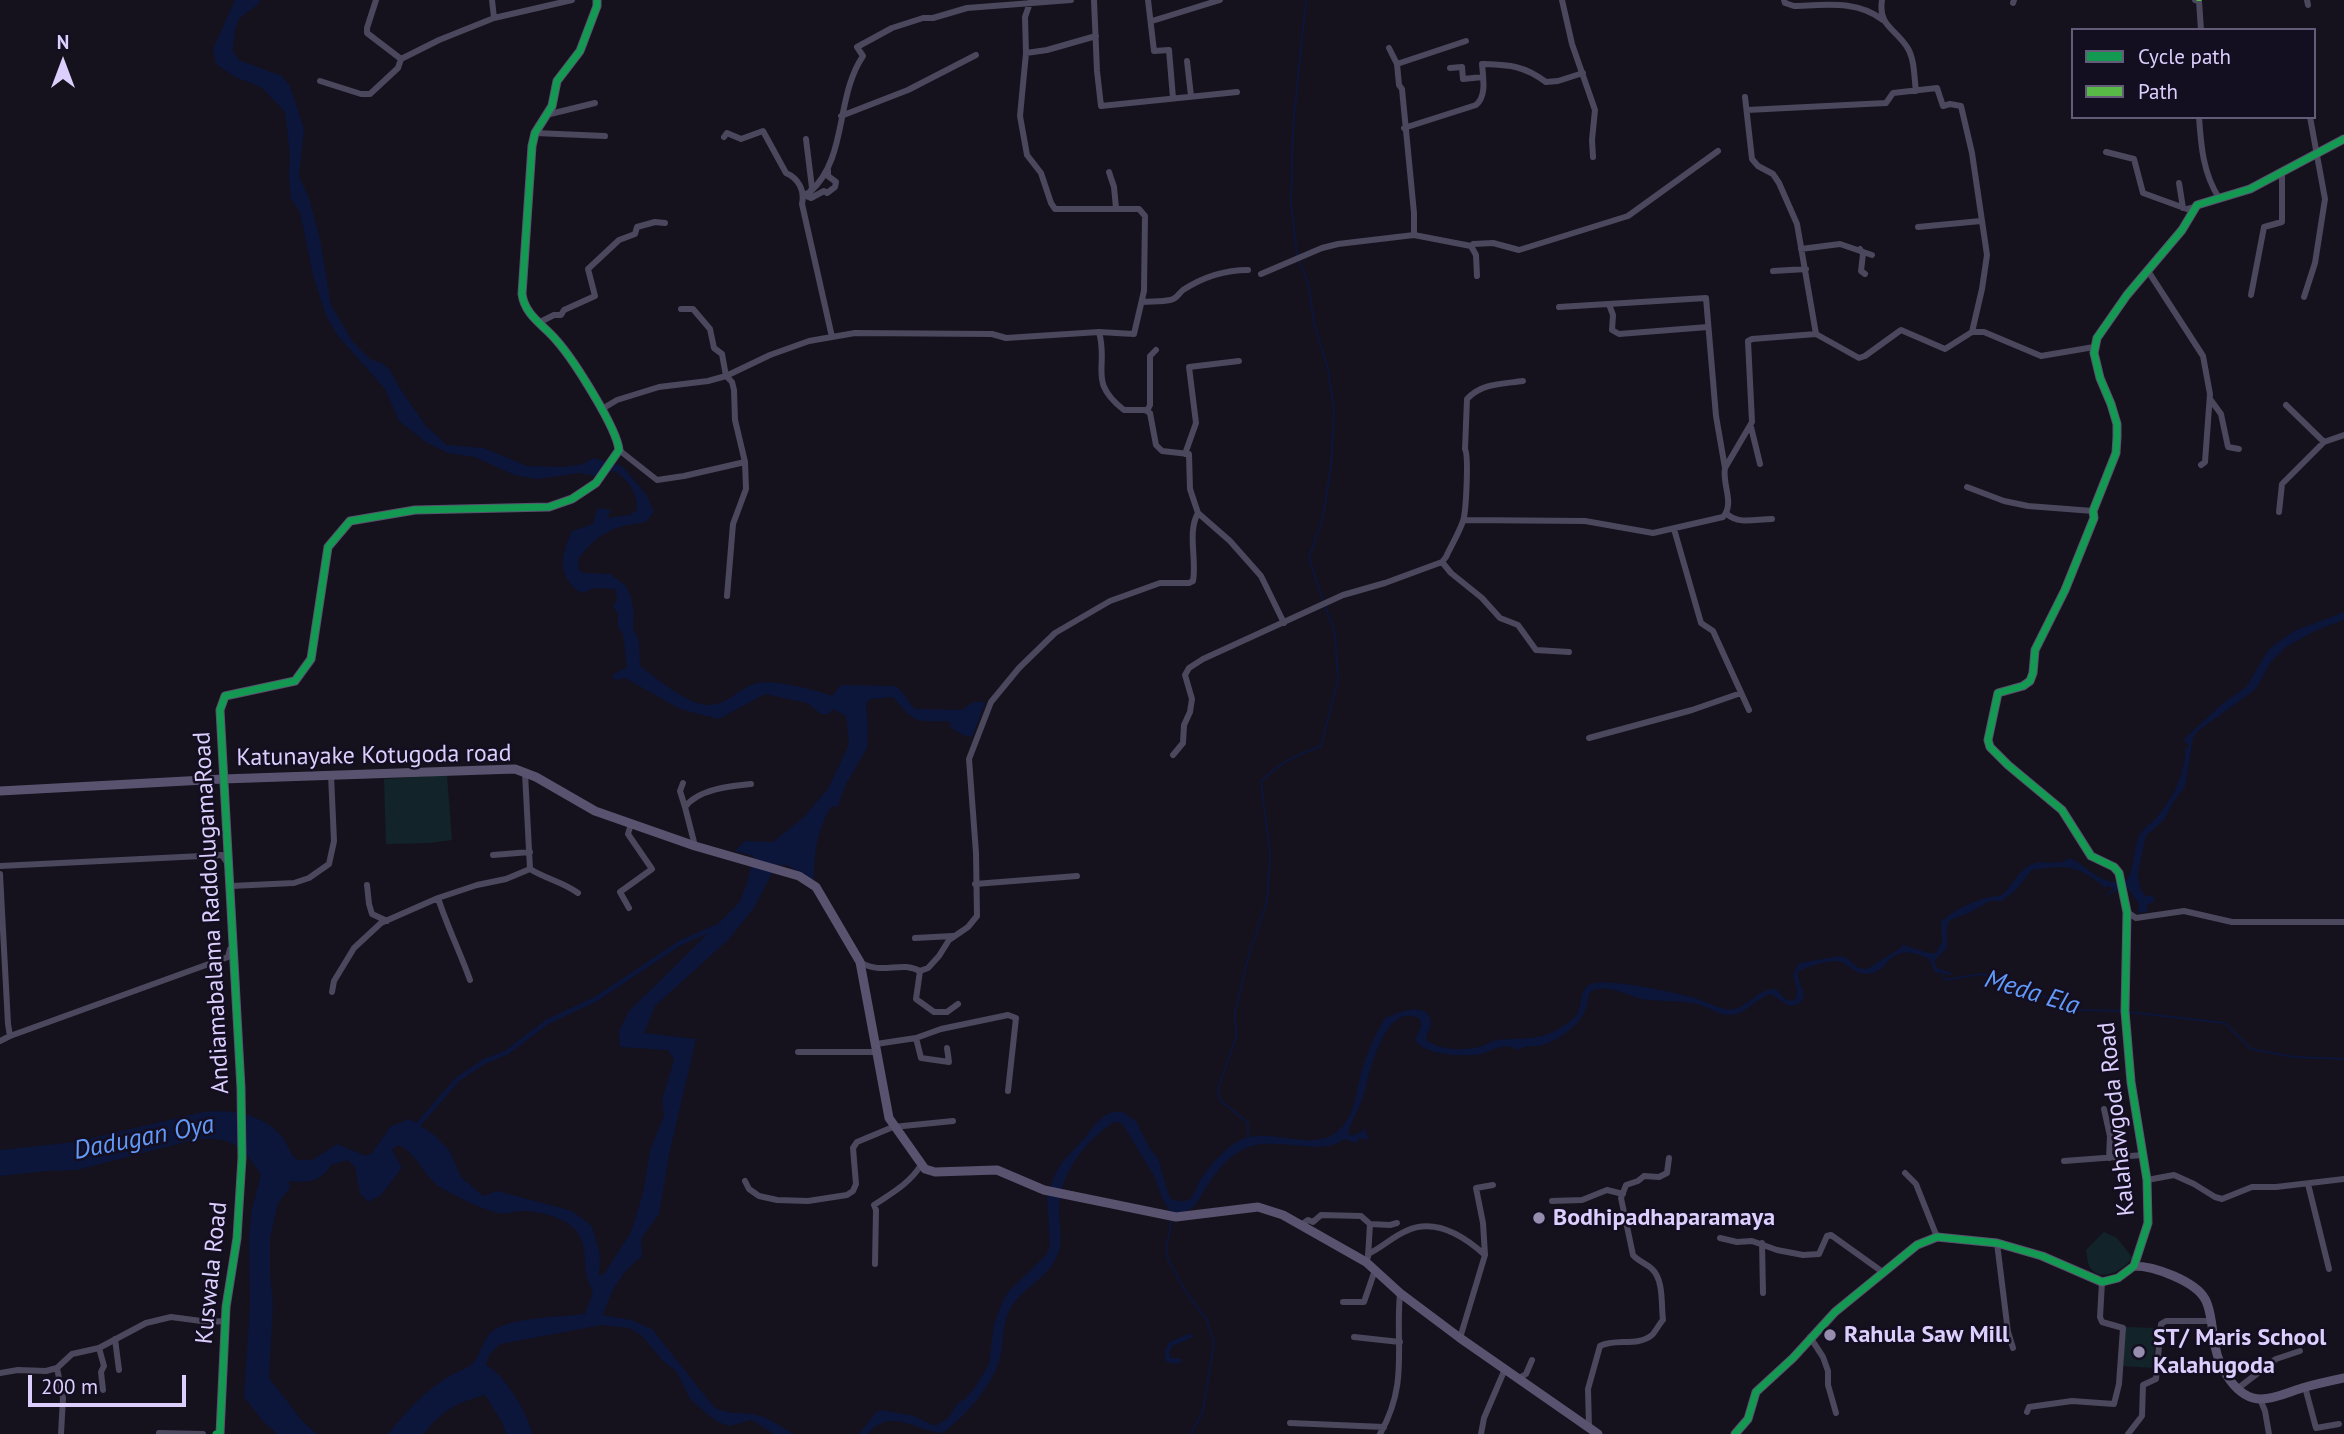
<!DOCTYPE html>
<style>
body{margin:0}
#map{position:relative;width:2344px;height:1434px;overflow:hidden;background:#15121d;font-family:"PT Sans",sans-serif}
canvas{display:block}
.legend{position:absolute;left:2071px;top:28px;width:245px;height:91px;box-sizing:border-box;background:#140e21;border:2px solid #645b79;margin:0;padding:9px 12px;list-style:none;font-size:21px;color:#dccffd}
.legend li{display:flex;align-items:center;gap:14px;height:35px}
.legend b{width:35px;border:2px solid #645b79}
.north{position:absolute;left:28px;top:28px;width:70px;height:70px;-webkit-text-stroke:5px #140e21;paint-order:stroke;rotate:0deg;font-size:19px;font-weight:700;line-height:28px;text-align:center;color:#dccffd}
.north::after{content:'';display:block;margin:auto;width:24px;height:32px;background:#dccffd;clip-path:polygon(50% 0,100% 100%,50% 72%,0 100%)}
.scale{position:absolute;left:28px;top:1375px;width:158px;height:32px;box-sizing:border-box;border:4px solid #dccffd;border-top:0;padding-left:9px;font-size:21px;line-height:24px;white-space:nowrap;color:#dccffd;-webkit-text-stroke:5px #140e21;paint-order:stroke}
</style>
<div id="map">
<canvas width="2344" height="1434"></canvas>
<ul class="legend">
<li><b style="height:9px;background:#139951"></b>Cycle path</li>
<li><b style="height:9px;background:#58b947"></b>Path</li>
</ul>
<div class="north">N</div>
<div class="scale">200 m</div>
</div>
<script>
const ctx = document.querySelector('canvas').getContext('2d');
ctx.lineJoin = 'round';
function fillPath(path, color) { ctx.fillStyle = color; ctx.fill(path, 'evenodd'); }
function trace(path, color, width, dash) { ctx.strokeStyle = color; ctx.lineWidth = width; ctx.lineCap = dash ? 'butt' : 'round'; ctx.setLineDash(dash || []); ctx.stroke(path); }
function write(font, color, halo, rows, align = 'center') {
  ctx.font = font + ' "PT Sans",sans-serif'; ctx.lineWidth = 5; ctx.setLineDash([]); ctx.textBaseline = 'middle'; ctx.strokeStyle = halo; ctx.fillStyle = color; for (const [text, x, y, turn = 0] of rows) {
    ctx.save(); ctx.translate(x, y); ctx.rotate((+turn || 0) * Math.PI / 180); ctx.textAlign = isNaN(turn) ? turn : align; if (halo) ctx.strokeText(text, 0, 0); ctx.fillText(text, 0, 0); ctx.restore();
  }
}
const green = new Path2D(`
 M447 775 452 840 430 843 386 844 384 779Z
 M2104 1232 2117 1238 2132 1257C2126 1269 2100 1284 2090 1267 2087 1263 2087 1255 2086 1250Z
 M2125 1327 2155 1328 2154 1368 2123 1366Z`);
const water = new Path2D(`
 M235 0H261C255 9 247 11 240 18 234 26 234 41 233 51L239 60 282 76 290 86 304 129 299 176 309 198 320 239 331 305 353 342 370 359 382 363 390 370 399 387 426 426 447 445 484 448 527 466 564 467 583 464 593 458 622 466 646 494 654 512 646 522C612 527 601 531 578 559L579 570 584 573 610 574 625 585 631 597 634 613 633 628 639 641 640 666C658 679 688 706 710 705 727 704 738 690 754 684 769 678 816 690 832 696L841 685 895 686C903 690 908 702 915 709L963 710C970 703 975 700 985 703L972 737 963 735 951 728 949 721C916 722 914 723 893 697L870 699 866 704 868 727 867 748 846 784 838 806 831 807C817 831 814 852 814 880L787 865H776L754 908 728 940 655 1006 644 1033 696 1039 669 1155 659 1214 641 1239 642 1257C620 1272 612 1290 603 1315L631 1320 652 1329 714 1407C730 1415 736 1412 752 1414 766 1416 781 1426 793 1434H774L752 1420 729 1426 718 1422 707 1414 690 1399 677 1372 662 1360 641 1335 629 1328 602 1325 500 1344 489 1355 486 1365C505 1375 528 1413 532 1434H506L503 1424 485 1395C459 1402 440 1411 424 1434H388C406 1411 426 1390 451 1375 458 1371 465 1370 471 1365 484 1353 481 1335 499 1327 523 1317 559 1317 585 1314L593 1292C590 1286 587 1279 586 1272 584 1259 586 1246 579 1235 568 1217 540 1211 521 1211 513 1211 507 1215 499 1213 480 1209 462 1199 445 1190 425 1181 418 1153 398 1145L392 1150 402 1168 381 1195 368 1202 360 1193 355 1167 348 1160 331 1165C321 1182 308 1183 289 1181L290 1188 278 1203 270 1238V1274L273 1303 269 1378 304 1423 317 1434H277L262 1420 244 1397 250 1304 249 1235 252 1209 261 1175C241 1144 231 1136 193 1140L77 1170 47 1171 0 1176V1150L75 1142 203 1112C230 1109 263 1113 281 1136 288 1144 289 1153 297 1160H312L337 1144 366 1156 371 1154 391 1126 410 1119 433 1134 449 1150 461 1177 483 1196 497 1191 572 1211 592 1226 600 1255 599 1275 604 1274 631 1232 643 1193 650 1151 664 1115 662 1100 674 1060 668 1050 620 1047 619 1031 629 1011 739 903 747 883 754 856 735 851 745 841 773 842 805 816 829 787 849 744 846 716 833 709 829 714H821L807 703 765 694 719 719 680 709 625 678 615 680 612 675 627 667 623 634 618 627V614L613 607 617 599 615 589 595 588 581 593C556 576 561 556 572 531L593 524 597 508 611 510 607 518 630 515 637 510C638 494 628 479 614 471L594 476 580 473 537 479 514 475 475 457 448 453 427 443 399 421 385 389 338 336 326 316 313 275 300 212 291 199 289 178 290 155 285 112 261 87 235 77 216 64 213 49Z
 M2344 612V620L2315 631 2286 647 2270 663 2256 689 2198 731 2193 738 2185 787 2174 801 2164 820 2146 836 2138 872 2139 882 2141 890 2146 896H2153L2155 901 2147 905V912L2138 913 2139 904 2127 887H2119L2116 892H2113L2107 896 2106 894 2114 889 2108 886 2105 888C2078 865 2067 865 2032 870L2015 891 2002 901H1990L1969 913 1950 920 1947 927V948L1934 961 1937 968 1952 973V975L1939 972 1936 974 1929 959C1884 938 1893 975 1865 974 1855 974 1850 965 1841 962 1832 959 1806 967 1798 972 1797 985 1810 993 1799 1004L1789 1006 1771 994C1754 999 1747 1015 1728 1015 1718 1015 1708 1007 1698 1004 1682 1001 1664 1001 1649 1000 1630 999 1609 981 1590 992 1587 999 1588 1006 1584 1013 1578 1027 1554 1043 1539 1046 1531 1047 1525 1045 1518 1050 1502 1040 1491 1054 1474 1055 1457 1056 1425 1055 1415 1040L1421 1026 1420 1019C1387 1001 1372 1065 1366 1086 1363 1101 1354 1117 1348 1132L1351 1136 1361 1132 1364 1128 1369 1140 1360 1138 1356 1143 1344 1139C1323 1158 1274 1134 1244 1149 1225 1158 1215 1174 1204 1191 1200 1197 1197 1205 1191 1209 1186 1213 1178 1213 1171 1213L1163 1200 1154 1176 1122 1123 1114 1122C1085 1142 1060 1172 1059 1209 1059 1225 1064 1241 1057 1256 1047 1281 1016 1290 1007 1316 1003 1327 1003 1341 1001 1353 996 1383 967 1414 943 1433 916 1432 891 1406 868 1434H859L876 1412 881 1410 914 1416 935 1426 947 1419 959 1402 965 1399 975 1387 989 1364 994 1324 1003 1301 1008 1292 1047 1254 1050 1245 1047 1197 1055 1174 1062 1162 1084 1139 1095 1124 1104 1116 1113 1112H1123L1136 1121 1150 1149 1158 1158 1169 1196 1173 1200C1178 1201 1184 1202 1188 1200 1194 1197 1196 1188 1199 1182 1208 1167 1228 1144 1245 1138 1277 1128 1317 1155 1342 1127 1357 1111 1356 1086 1363 1067 1368 1050 1376 1033 1385 1018 1396 1013 1429 999 1431 1023 1431 1030 1426 1032 1426 1039 1437 1051 1467 1051 1482 1046 1487 1044 1491 1041 1497 1040 1522 1037 1540 1042 1563 1026 1568 1023 1575 1018 1578 1012 1583 1000 1579 985 1596 983 1618 980 1672 992 1695 998 1705 1001 1715 1007 1725 1009 1746 1013 1756 987 1776 989L1785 999 1792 1001 1796 998 1797 990 1793 975 1799 963 1840 956 1847 958 1858 968 1867 969 1902 947 1903 937 1902 944C1909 948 1920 949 1928 953H1936L1942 942 1941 922C1952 910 1984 895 2000 896 2013 887 2017 870 2032 864 2046 859 2058 867 2070 858 2090 868 2105 889 2127 880 2135 866 2133 852 2138 838 2142 829 2150 824 2156 818 2172 801 2186 772 2185 749L2189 746 2184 740 2186 737 2222 704 2247 686 2268 650 2277 643 2294 631Z`);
const stream = new Path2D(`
 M1306 0 1293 128 1291 203 1297 255 1308 283 1314 323 1328 369 1334 412 1331 467 1323 517 1309 558 1323 600
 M1941 972 1945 980 1981 974 2014 983 2075 1010 2122 1011
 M2128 1012 2225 1023 2251 1049 2294 1057 2344 1059
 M1248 1140V1123L1220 1100 1218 1088 1236 1038 1235 1012 1248 958 1267 901 1270 855 1261 782C1277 763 1298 755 1321 746L1338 679 1335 634 1325 605
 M1172 1219 1166 1250 1168 1259 1185 1291 1207 1320 1214 1344 1202 1414 1190 1434`);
const canal = new Path2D(`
 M415 1128 458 1079 485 1061 506 1053 547 1022 596 999 680 943 721 925
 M1179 1361 1168 1360 1167 1351 1171 1344 1190 1336`);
const street = new Path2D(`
 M376 0 367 28V33L401 59 439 40 494 18 572 0
 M492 0 494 18
 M1031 0 1025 17 1026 53 1020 116 1027 155 1041 173 1051 203 1055 209H1139L1145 216 1144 291 1134 334 1099 332
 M1094 0 1097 71 1101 106 1237 92
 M1148 0 1154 51 1169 50 1173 98
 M1562 0 1572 44 1595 110 1592 140 1593 157
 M1784 0 1785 3 1794 6C1826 5 1857 0 1883 20
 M1882 0C1878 26 1895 28 1907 47 1915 59 1914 78 1916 91
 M2195 0 2199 1 2201 30
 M2307 0 2308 5
 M2013 3 2014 0
 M1152 21 1220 0
 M1389 48 1397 64 1399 85 1402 89 1414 213V235
 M1026 53 1047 50 1096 36
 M1187 61 1191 96
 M1397 64 1466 41
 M1450 68 1462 67 1463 79 1483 77
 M320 81 361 94H370L398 68 401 59
 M1745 97 1752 159 1758 166 1773 174 1779 183 1797 224 1816 334
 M1747 110 1886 103 1893 93 1937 88 1943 106 1950 104 1961 106 1972 153 1987 255 1982 289 1972 332
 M546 115 595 103
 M841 116 908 90 976 55
 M2199 117C2201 146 2203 173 2219 198
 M1404 128 1476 105C1487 96 1483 77 1482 64 1509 65 1523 65 1546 82L1558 81 1583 73
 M535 133 605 136
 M724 137 727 133 741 139 763 131 786 173C798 178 805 190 802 204L832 337
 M806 139 812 188 810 192 804 195 811 198 824 191 827 193 835 187 836 182 828 176V170
 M2106 152 2134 159 2143 193 2187 209 2195 207
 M1109 172 1114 187 1116 208
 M2179 183 2183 208
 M810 192C848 158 835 97 863 56L857 47 892 28 923 18H933L967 8 1071 0
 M1918 227 1981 221
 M1471 246 1473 244 1493 243 1519 250 1628 216 1718 151
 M1801 249 1840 244 1872 255
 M1860 249 1863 254 1861 271 1865 274
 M1773 271 1806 269
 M2148 271 2203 356 2210 394 2205 462 2201 465
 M1261 274 1322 248 1338 244 1414 235 1471 246 1476 255 1477 276
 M2251 295 2264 227 2282 222V171
 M2304 297 2315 263 2325 199 2310 117
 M1142 302C1151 301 1161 302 1170 300 1177 299 1178 294 1183 290 1203 277 1225 270 1248 270
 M1559 307 1706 298 1716 416 1725 468
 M1610 307 1613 315 1612 330 1619 334 1708 327
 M681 309H693L710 329 714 348 722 354 726 376 732 382 734 390 735 420 745 462 746 489 733 524 727 596
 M538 323 554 315H561L564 310 595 296 588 269 619 240 635 234 637 227 655 222 665 223
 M2210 399 2221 414 2228 447 2239 449
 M2286 405 2324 442
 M602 409 617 400 659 387 708 381 726 376 770 355 809 341 855 333 992 334 1006 338 1099 332C1109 368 1087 381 1124 410H1145L1150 413 1156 445 1162 451 1189 454 1190 489 1198 513 1230 541 1261 576 1284 623
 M1147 411 1150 405V356L1156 350
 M1751 427 1760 464
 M619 450 657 480 684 476 745 462
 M1185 454 1196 423 1189 367 1239 361
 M1967 487 2004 501 2028 506 2093 511
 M2279 512 2282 484 2324 442 2344 435
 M1727 514C1739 525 1756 519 1772 519
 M1464 520 1585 521 1653 533 1723 517C1735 503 1722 485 1725 468L1752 422 1748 341 1752 339 1816 334 1859 358 1865 356 1901 330 1945 349 1972 332H1984L2041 356 2094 347
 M1674 529 1701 623 1713 631 1749 710
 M1442 562 1451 573 1482 598 1500 618 1518 625 1536 650 1569 652
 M1589 738 1692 710 1741 693
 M1173 755 1183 743 1184 725 1190 712 1192 699 1185 675 1189 668 1203 659 1343 595 1385 583 1442 562 1446 557C1451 546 1459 533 1463 521 1466 513 1469 456 1465 449L1467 399C1482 383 1502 384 1523 381
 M683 783 680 791 685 807
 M695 846 685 807C698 789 730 786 751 784
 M493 855 530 852
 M0 866 222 855 226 861
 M530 869C546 879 563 882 578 893
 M0 874 8 1024 10 1036 228 957 230 949
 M975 884 1077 876
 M367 885 369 904 372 914 387 921
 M231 886 294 883 309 878 329 864 334 841 331 775
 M438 898C447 926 460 952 470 980
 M629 908 620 892 652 869 628 834 631 824
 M2127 912 2136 918 2184 911 2232 922H2344
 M915 938 953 936
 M860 962C883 976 900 960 920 971L928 968 939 956 949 940 968 927 977 916 976 853 969 759 991 702 1019 668 1055 633 1110 601 1160 583H1189L1193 581C1197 560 1187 532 1198 513
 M920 971 916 999 934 1012H947L958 1004
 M332 992 334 981 354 948 381 923 438 898 477 885 506 879 530 869 525 773
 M916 1038 941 1029 1008 1015 1016 1018 1008 1091
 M0 1041 10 1036
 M876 1044 916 1038 921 1058 949 1062 947 1048
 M798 1052H878
 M2104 1109 2110 1136 2109 1158
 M2064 1161 2143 1155
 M1905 1173 1916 1184 1937 1237
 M2147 1180 2174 1175 2194 1184 2215 1197 2222 1199 2252 1187H2276L2344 1179
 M745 1181 749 1189 759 1196 777 1200 808 1201 847 1195 853 1191 856 1184 853 1148 857 1142 893 1127 953 1121
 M2308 1184 2329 1269
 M1552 1201 1582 1200 1607 1190 1623 1194
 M1370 1224 1390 1225 1397 1223
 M1301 1225 1308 1220 1313 1222 1321 1215 1361 1216 1370 1224 1368 1257
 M1720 1238 1737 1242 1752 1241 1777 1250 1803 1255 1819 1254 1827 1236 1831 1235 1884 1273
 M1762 1243 1763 1293
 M1997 1243 2008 1332 2013 1348
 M1368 1254C1383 1247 1392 1237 1406 1231 1435 1217 1464 1236 1485 1255
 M875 1264 876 1210 874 1205C892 1193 909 1184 921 1165
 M1343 1302H1364L1375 1270
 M1354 1337 1400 1342
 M1810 1337 1823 1357 1828 1371V1385L1836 1413
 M1460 1338 1485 1255 1483 1223 1476 1188 1493 1185
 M115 1339 119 1370
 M99 1348 104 1366 101 1372 103 1390
 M57 1368 63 1398 61 1434
 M0 1373 18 1370 46 1371 57 1368 72 1354 99 1348 146 1323 171 1317 209 1322 225 1321
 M1519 1378 1526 1374 1532 1360
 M2305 1387 2316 1428 2339 1424
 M2236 1388 2241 1386 2276 1359 2300 1351
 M2260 1399 2265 1411 2269 1434
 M2027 1412 2029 1407 2072 1401 2114 1404 2119 1384 2123 1328 2102 1322 2100 1317 2102 1282
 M1290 1423 1384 1427
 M1589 1427 1588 1389 1600 1346C1615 1338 1638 1347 1652 1335 1656 1331 1659 1324 1663 1320 1661 1305 1664 1280 1652 1269 1646 1263 1639 1262 1633 1255L1621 1198 1626 1185 1638 1181 1644 1176 1659 1177 1667 1173 1669 1158
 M159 1433 203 1434
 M1380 1434C1409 1383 1395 1346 1400 1293
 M1481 1434 1484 1418 1505 1369
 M2128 1434 2142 1416 2143 1385 2156 1379 2161 1324 2166 1321H2210`);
const secondary = new Path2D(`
 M0 791 223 779 515 769 536 777 595 811 695 846 799 876 816 887 860 962 889 1118 925 1169 935 1172 997 1170 1044 1190 1176 1217 1258 1207 1283 1215 1366 1262 1400 1293 1460 1338 1598 1434
 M2134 1266C2154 1266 2195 1281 2205 1299 2212 1311 2212 1332 2215 1346 2219 1367 2236 1399 2261 1399 2275 1399 2289 1392 2302 1388 2316 1384 2330 1381 2344 1378
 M220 1434 226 1307 237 1238 242 1158 241 1088 220 710 225 696 295 681 311 659 328 547 350 521 415 510 549 507 572 499 596 483 619 450C617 428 573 359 557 341 544 325 525 316 522 294L532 146 535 133 552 106 557 81 580 51 597 6V0
 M1735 1434 1748 1419 1756 1392 1793 1358 1835 1312 1917 1245 1937 1237 1997 1243 2042 1256 2102 1282 2118 1278 2134 1266 2148 1223 2147 1180 2131 1082 2125 1011 2127 912 2119 873 2114 867 2091 856 2062 810 2008 765 1990 747 1988 740 1998 693 2023 686 2030 681 2033 673 2035 650 2065 590 2094 518 2093 511 2116 453 2117 437V424L2111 404 2100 378 2094 353 2097 338 2127 295 2182 230 2197 205 2250 189 2344 139`);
const quiet = new Path2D(`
 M2199 1V0`);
const cycleway = new Path2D(`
 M216 1434H220L226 1307 237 1238 242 1158 241 1088 220 710 225 696 295 681 311 659 328 547 350 521 415 510 549 507 572 499 596 483 619 450C617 428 573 359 557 341 544 325 525 316 522 294L532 146 535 133 552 106 557 81 580 51 597 6V0
 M1735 1434 1748 1419 1756 1392 1793 1358 1835 1312 1917 1245 1937 1237 1997 1243 2042 1256 2102 1282 2118 1278 2134 1266 2148 1223 2147 1180 2131 1082 2125 1011 2127 912 2119 873 2114 867 2091 856 2062 810 2008 765 1990 747 1988 740 1998 693 2023 686 2030 681 2033 673 2035 650 2065 590 2094 518 2093 511 2116 453 2117 437V424L2111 404 2100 378 2094 353 2097 338 2127 295 2182 230 2197 205 2250 189 2344 139`);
const markers = [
 [1539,1218,7,"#968daf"],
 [1830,1335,7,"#968daf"],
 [2139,1352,7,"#968daf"]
];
const streetNames = [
 ["Katunayake Kotugoda road",374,756,-1],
 ["Andiamabalama RaddolugamaRoad",212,913,-93],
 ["Kalahawgoda Road",2117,1119,-96],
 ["Kuswala Road",212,1273,-84]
];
const poiNames = [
 ["Bodhipadhaparamaya",1553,1218],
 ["Rahula Saw Mill",1844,1335],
 ["ST/ Maris School",2153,1338],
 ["Kalahugoda",2153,1366]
];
const waterNames = [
 ["Meda Ela",2032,993,17],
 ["Dadugan Oya",144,1138,-11]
];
fillPath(green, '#122429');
fillPath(water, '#0c153a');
trace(stream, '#0c153a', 2);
trace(canal, '#0c153a', 5);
trace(street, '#4b475d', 6);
trace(secondary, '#5a5370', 9);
trace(quiet, '#58b947', 5, [10, 5]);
trace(cycleway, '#139951', 7);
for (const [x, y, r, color] of markers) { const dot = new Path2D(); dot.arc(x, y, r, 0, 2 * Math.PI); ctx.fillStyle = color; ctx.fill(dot); trace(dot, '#140e21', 2.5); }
write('24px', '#dccffd', '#140e21', streetNames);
write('bold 24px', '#dccffd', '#140e21', poiNames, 'left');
write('italic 26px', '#619afa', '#140e21', waterNames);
</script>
